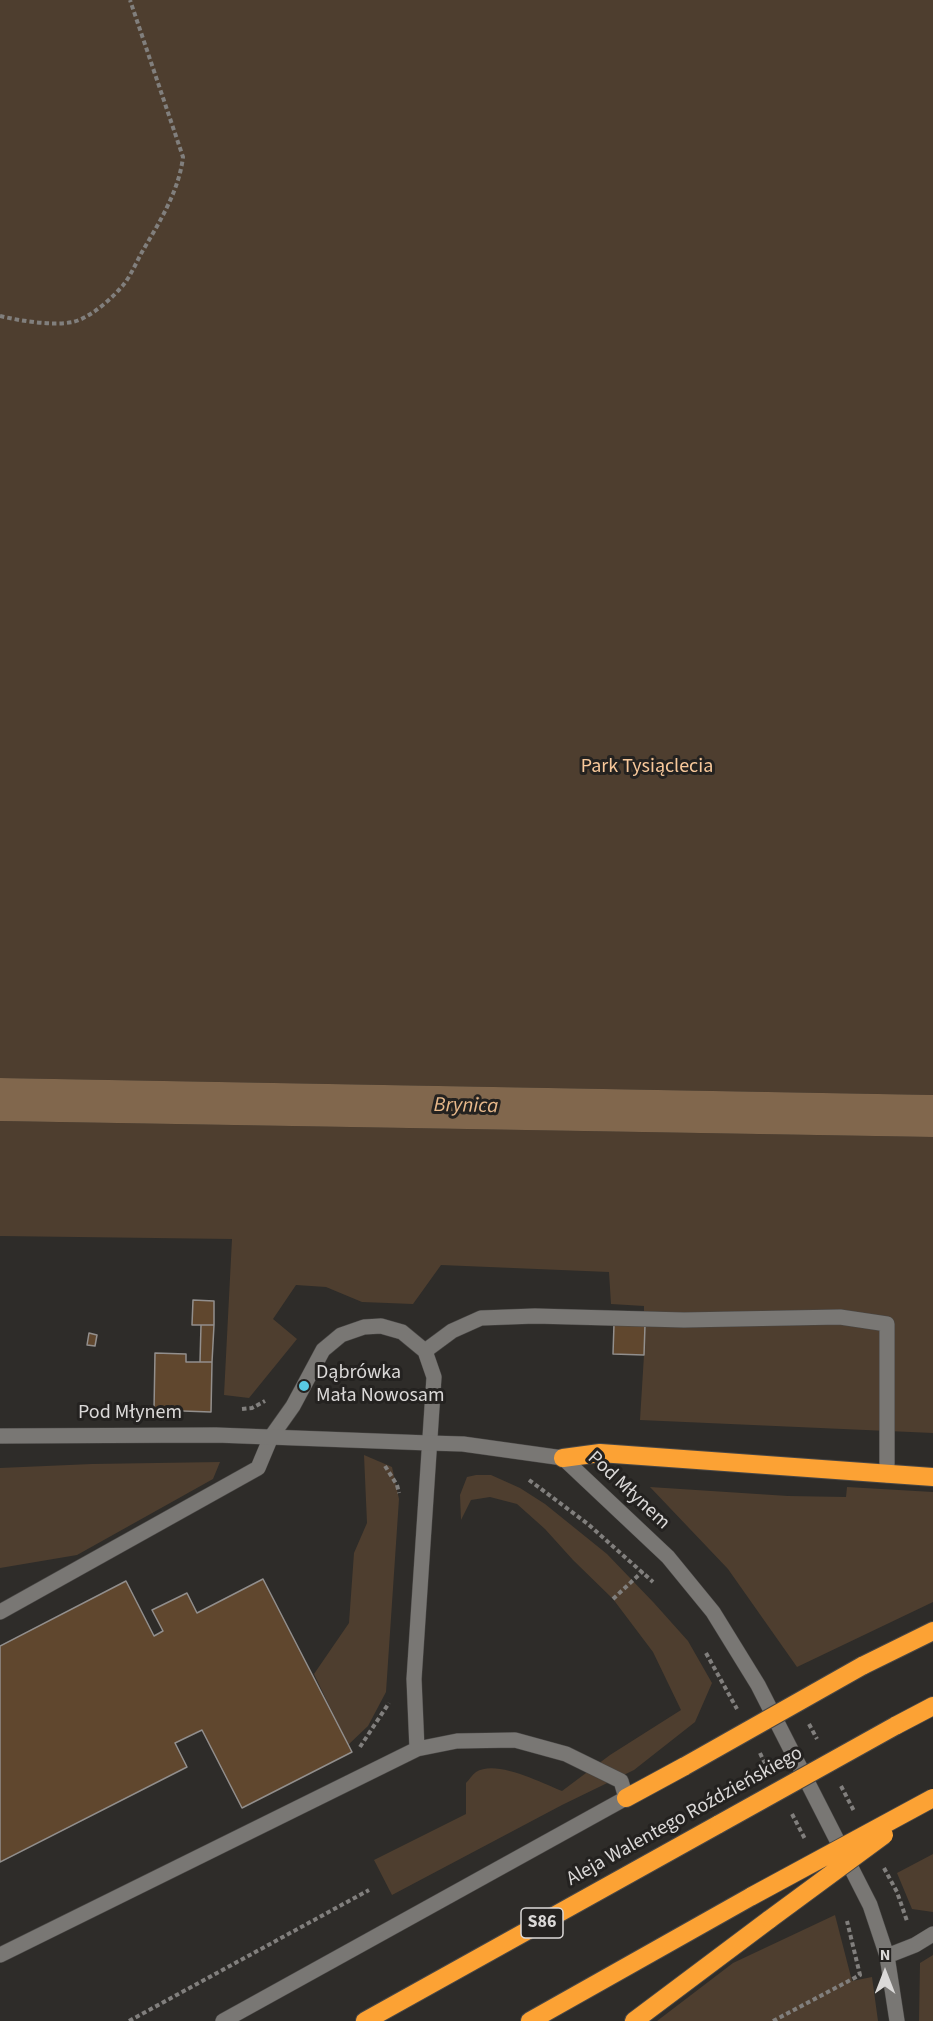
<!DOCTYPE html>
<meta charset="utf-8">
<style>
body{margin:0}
#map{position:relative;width:933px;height:2021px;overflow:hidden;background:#2e2c29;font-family:"Source Sans 3",sans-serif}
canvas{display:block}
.north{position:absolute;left:855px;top:1943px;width:60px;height:60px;-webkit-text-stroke:4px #242220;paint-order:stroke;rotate:0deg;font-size:16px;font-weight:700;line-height:24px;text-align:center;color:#dbd9d8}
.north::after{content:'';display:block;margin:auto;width:21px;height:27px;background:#dbd9d8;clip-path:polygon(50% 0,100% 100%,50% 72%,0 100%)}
</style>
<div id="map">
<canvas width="933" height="2021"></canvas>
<div class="north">N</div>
</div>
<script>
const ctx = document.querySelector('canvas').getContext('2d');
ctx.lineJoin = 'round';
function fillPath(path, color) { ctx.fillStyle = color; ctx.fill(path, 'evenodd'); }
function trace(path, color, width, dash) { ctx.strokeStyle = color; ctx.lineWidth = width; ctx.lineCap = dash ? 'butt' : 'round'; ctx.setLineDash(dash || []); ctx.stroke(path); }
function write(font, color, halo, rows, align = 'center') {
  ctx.font = font + ' "Source Sans 3",sans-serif'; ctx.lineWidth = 6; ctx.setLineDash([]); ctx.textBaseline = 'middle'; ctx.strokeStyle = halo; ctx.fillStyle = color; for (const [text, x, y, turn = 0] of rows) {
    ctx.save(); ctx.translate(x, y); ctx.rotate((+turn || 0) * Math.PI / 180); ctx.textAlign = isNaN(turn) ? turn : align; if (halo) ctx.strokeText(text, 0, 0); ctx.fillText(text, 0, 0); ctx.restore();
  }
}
const green = new Path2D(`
 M0 0H933V1095L0 1078Z
 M0 1121 933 1137V1433L640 1420 644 1355V1306L611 1304 609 1272 441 1265 413 1304 362 1302 326 1287 296 1285 273 1319 297 1339 249 1398 224 1395 232 1239 0 1236Z
 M364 1455 392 1467 399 1499 386 1692 368 1726 348 1745 314 1674 349 1623 354 1553 367 1523Z
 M220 1462 213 1479 77 1555 0 1568V1468L92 1464Z
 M476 1475H491L520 1488 545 1504 607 1554 654 1603 688 1641 712 1683 695 1722 634 1770 562 1805 392 1895 374 1860 466 1814V1783C469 1780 472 1775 476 1772 496 1759 542 1783 562 1791L610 1755 681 1710 653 1652 613 1599 573 1560 545 1529 517 1504 490 1497 471 1500 461 1520 460 1495 467 1477Z
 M650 1487 788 1496 846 1497 847 1487 933 1492V1602L797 1667 728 1569Z
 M933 1854V1912L912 1909 897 1873Z
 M835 1915 852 1981 872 1977 878 2021H657L733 1963Z
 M933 1955V2021H919L920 1963Z`);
const water = new Path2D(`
 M0 1078 933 1095V1137L0 1121Z`);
const building = new Path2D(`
 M193 1300 214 1301V1325H192Z
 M614 1324 645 1325 644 1355 613 1354Z
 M201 1325H214L212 1362H200Z
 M89 1333 97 1335 95 1346 87 1345Z
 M155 1353 186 1354V1362H212L211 1412 154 1410Z
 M263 1579 352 1752 242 1808 202 1730 175 1743 187 1767 0 1862V1646L126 1581 154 1636 163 1631 152 1610 187 1593 197 1613Z`);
const path = new Path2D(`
 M0 316C21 321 52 326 73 322 90 318 113 298 124 284 131 275 136 263 142 252 159 223 179 191 183 157L130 0
 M242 1409 252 1408 265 1401
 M385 1466 397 1485 399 1493
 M529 1480 588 1524 653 1582
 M613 1599 643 1571
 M706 1653 737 1709
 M809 1724 817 1739
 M360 1747 389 1703
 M760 1753 767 1768
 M841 1786 854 1811
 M792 1814 805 1839
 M884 1868 897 1892 907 1921
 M129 2021 369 1890
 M773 2021 860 1975 847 1921`);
const service = new Path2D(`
 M425 1351 452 1331 481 1318 535 1316 684 1320 840 1317 887 1324V1475
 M0 1612 258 1468 271 1437 293 1406 323 1350 341 1335 364 1327 381 1326 402 1332 425 1351 434 1377 414 1679 417 1749 0 1955
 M417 1749 457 1741 515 1740 566 1754 621 1781 626 1798`);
const tertiary = new Path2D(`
 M0 1436 216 1435 429 1443 463 1444 563 1458 668 1557 713 1612 758 1685 870 1905 887 1956 897 2021
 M887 1956 915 1945 933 1934
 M223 2021 626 1798`);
const motorway = new Path2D(`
 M563 1458 600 1453 933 1477
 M862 1666 933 1631
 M895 1726 933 1706
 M626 1798 685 1766
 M365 2021 719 1824
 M530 2021 752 1896
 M634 2021 770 1919`);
const motorwayBridge = new Path2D(`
 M685 1766 862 1666
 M719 1824 895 1726
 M752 1896 933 1798
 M770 1919 884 1835`);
const markers = [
 [304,1386,6,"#58c9e3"]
];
const shields = [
 [542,1923,42]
];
const shieldNames = [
 ["S86",542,1923]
];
const parkNames = [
 ["Park Tysiąclecia",647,768]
];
const poiNames = [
 ["Dąbrówka",316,1374],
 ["Mała Nowosam",316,1397]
];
const streetNames = [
 ["Pod Młynem",130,1414],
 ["Pod Młynem",628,1491,43],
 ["Aleja Walentego Roździeńskiego",685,1817,-29]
];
const waterNames = [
 ["Brynica",466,1107,1]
];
fillPath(green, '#4e3e2f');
fillPath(water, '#81674d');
fillPath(building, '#60472e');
trace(building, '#928f8d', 1.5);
trace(service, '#494745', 16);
trace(tertiary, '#494745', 16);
trace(motorway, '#494745', 20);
trace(path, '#817f7d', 4, [4.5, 3]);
trace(service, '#797774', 15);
trace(tertiary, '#797774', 15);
trace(motorway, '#fca234', 18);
trace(motorwayBridge, '#494745', 20, []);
trace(motorwayBridge, '#fca234', 18);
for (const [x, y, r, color] of markers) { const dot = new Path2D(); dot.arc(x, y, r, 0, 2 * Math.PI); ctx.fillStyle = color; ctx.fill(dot); trace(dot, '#242220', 2); }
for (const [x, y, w] of shields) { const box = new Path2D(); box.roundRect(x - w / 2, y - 15, w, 30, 4.5); ctx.fillStyle = '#242220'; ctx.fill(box); trace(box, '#dbd9d8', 1.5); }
write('bold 18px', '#dbd9d8', null, shieldNames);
write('20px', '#f8c89a', '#242220', parkNames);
write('20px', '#dbd9d8', '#242220', poiNames, 'left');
write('20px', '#dbd9d8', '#242220', streetNames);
write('italic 21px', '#e8b98b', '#242220', waterNames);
</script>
